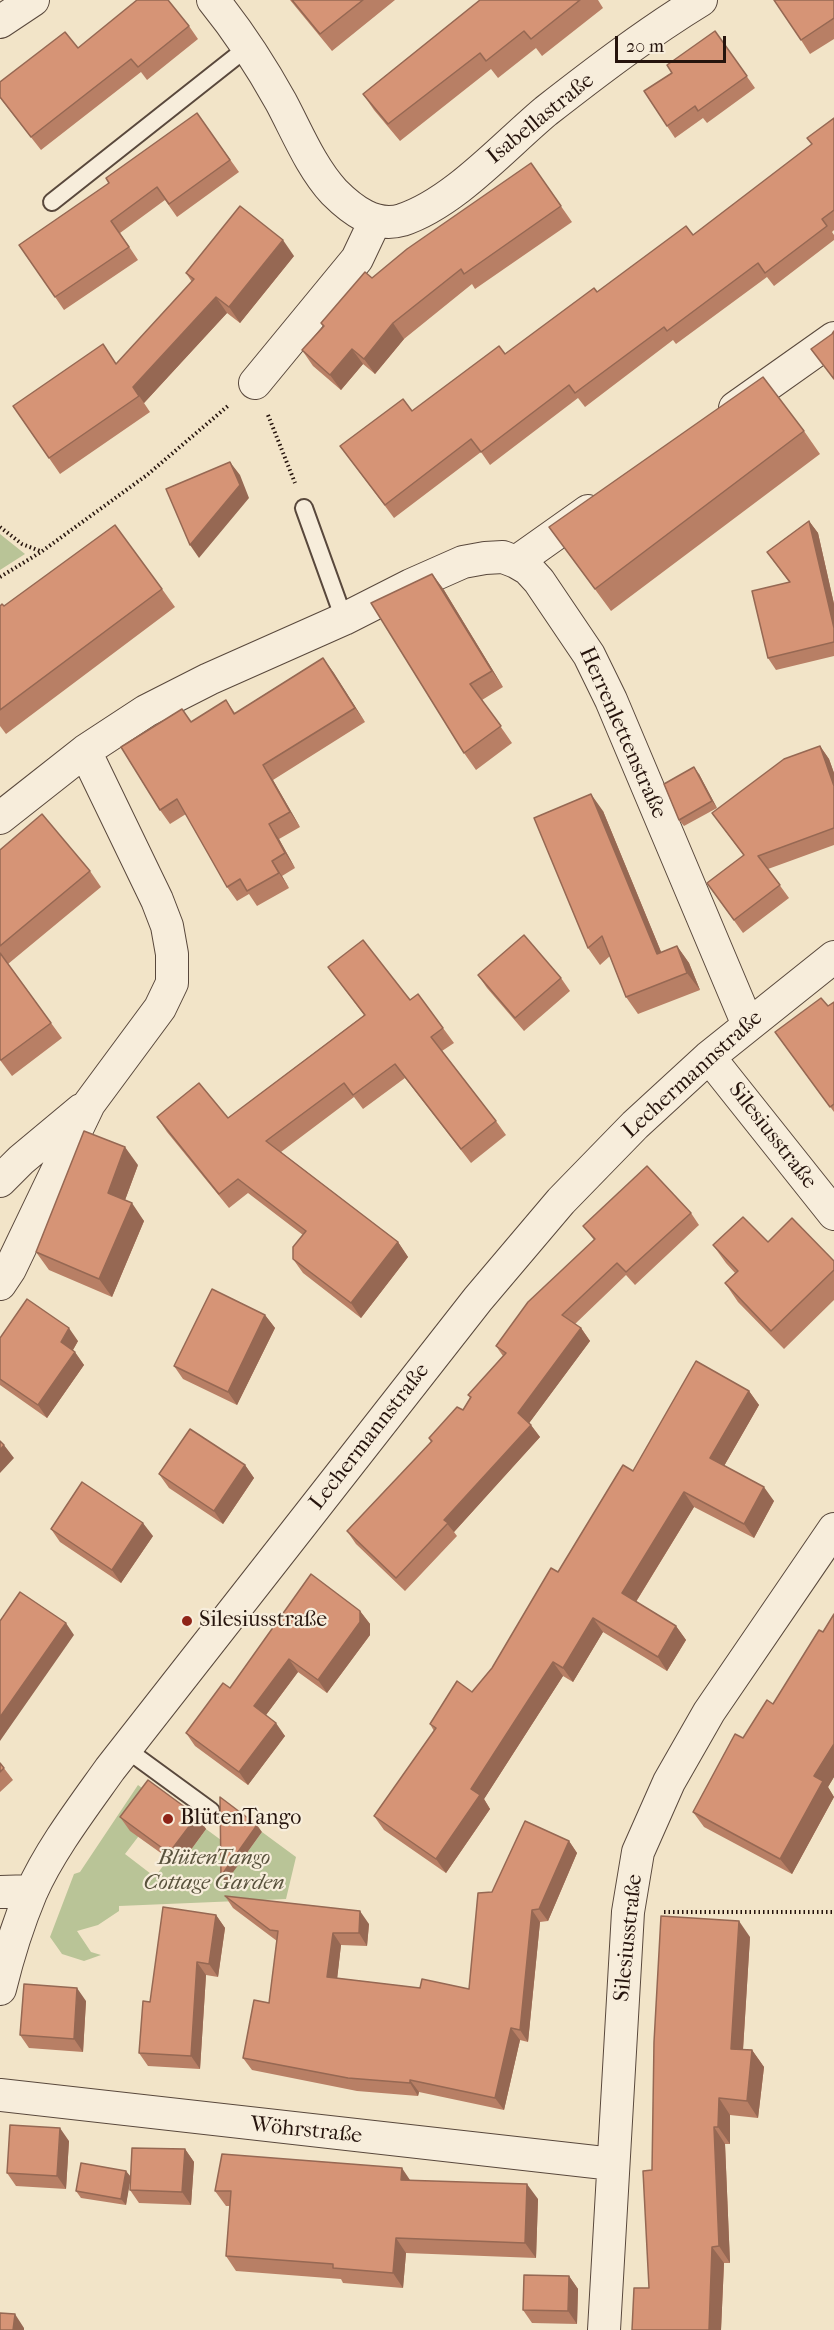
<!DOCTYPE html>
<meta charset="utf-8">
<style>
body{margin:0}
#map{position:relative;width:834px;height:2330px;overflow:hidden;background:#f2e4c8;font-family:"IM FELL French Canon",serif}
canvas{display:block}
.scale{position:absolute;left:615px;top:36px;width:111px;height:27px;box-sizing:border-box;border:3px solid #26140d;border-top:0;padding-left:8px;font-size:18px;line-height:21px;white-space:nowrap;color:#26140d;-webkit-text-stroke:4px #f7eddb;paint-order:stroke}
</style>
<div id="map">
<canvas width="834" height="2330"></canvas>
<div class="scale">20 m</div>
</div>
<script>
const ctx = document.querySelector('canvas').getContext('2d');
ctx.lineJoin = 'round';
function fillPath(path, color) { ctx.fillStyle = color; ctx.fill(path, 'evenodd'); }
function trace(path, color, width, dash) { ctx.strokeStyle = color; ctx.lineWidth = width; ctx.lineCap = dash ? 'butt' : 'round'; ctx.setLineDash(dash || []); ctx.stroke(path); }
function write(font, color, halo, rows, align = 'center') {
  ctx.font = font + ' "IM FELL French Canon",serif'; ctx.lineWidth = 4.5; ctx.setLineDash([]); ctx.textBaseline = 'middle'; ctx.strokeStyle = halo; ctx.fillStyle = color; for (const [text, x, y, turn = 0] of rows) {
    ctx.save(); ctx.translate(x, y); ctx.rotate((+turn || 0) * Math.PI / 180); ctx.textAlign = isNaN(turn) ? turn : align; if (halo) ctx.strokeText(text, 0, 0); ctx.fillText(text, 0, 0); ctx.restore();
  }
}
const green = new Path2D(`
 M0 534 25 554 0 570Z
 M138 1785 154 1797 138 1837 125 1854 155 1877 168 1859 179 1866 206 1829 244 1857 262 1832 296 1857 286 1899 119 1906V1911L98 1925 77 1931 91 1952 101 1955 84 1961 62 1954 50 1937 74 1874 80 1872Z`);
const path = new Path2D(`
 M268 415 295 483
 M0 527 22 544 40 551
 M0 577 41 552 147 475 229 405
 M664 1912H834`);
const lane = new Path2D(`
 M52 202 248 47
 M304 508 344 619
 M126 1749 211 1811`);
const street = new Path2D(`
 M213 0C239 32 261 66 281 102 297 132 311 167 334 192 352 210 375 228 402 220 454 203 504 146 546 111 596 72 647 33 701 0
 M0 22 33 0
 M255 383 357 259 375 221
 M735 408 834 338
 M516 562 588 511
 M0 818 85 751 146 711 209 679 344 619 411 585 463 562 485 558 503 557 516 562 528 569 539 581 589 655 611 700 748 1025
 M709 1057 834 1214
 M0 1181 21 1160 81 1110
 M0 1284 10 1269 89 1104 160 1008 172 983V954L167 926 157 900 85 751
 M0 1892 32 1891
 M0 1989C8 1956 18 1924 31 1893 50 1850 83 1807 110 1769L478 1299 561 1201 635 1125 709 1057 834 957
 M0 2095 613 2164
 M604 2330 628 1912 638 1852 669 1782 709 1712 834 1529`);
const wall = new Path2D(`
 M290 0H395L332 51Z
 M480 0H598L603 8 542 56 536 48 498 78 491 69 400 141 374 110 363 94Z
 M834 0V39L810 54 801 40Z
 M189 26 198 39 147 80 141 72 41 150 0 98V82L78 48Z
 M715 31 755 88 707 123 703 118 675 138 667 126Z
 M197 113 239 172 177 217 165 200 120 233 138 260 64 310 19 245 109 183Z
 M834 118V230L832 232 834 235V240L774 286 767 277 676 344 673 340 585 407 578 398 490 465 481 452 394 518 340 446 412 411 505 354 597 292 693 235 812 145Z
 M531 163 572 222 475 289 472 284 404 339 375 374 363 364 341 390 313 366 302 350 323 327 321 323 372 278Z
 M294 256 240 323 227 313 144 403 150 412 60 474 13 406 117 364 192 282 186 273Z
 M804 431 820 454 611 611 549 527Z
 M809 521 818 533 834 604V656L776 670 768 658 789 582 767 552Z
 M432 574 444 590 503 687 482 700 512 743 476 770 464 753Z
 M162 589 175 607 6 734 0 726V606Z
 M323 658 365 722 273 780 300 827 279 839 295 868 282 876 289 888 257 906 249 894 237 901 227 887 186 814 170 824 160 810 182 709 191 722 226 700 235 713Z
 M820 746 829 759 834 773V845L768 869 789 898 743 933 707 883 744 856 712 813Z
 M699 774 717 808 684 826 679 820Z
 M603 811 661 952 677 946 689 963 700 990 638 1014 626 997 610 956 600 965 588 948Z
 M0 850 90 871 101 887 8 964 62 1038 12 1076 0 1060Z
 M328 967 410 1000 443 1028 454 1043 442 1051 496 1121 506 1135 471 1163 405 1078 363 1109 354 1097 281 1152 398 1242 408 1257 361 1318 303 1273 293 1259 303 1235 248 1193 229 1208 167 1132 157 1117 228 1118 364 1015Z
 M478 975 561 978 570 991 524 1031 487 988Z
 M834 1002V1112L775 1032 828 1006Z
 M138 1165 125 1200 144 1221 112 1297 49 1270 36 1252Z
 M691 1213 699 1225 635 1285 626 1275 575 1324 581 1328 590 1341 529 1423 540 1437 454 1532 457 1536 405 1591 356 1544 347 1531 431 1442 429 1438 463 1410 470 1398 468 1395 503 1356 496 1346 594 1240 583 1226Z
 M768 1242 834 1261V1300L784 1349 738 1302 725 1283 735 1273 726 1263 713 1245Z
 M265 1315 275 1328 237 1405 183 1379 174 1366Z
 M0 1338 78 1341 73 1350 84 1365 47 1418 0 1385Z
 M749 1391 759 1405 724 1466 774 1501 754 1538 694 1507 636 1602 676 1626 686 1640 667 1671 603 1632 573 1682 563 1676 484 1799 490 1809 446 1873 384 1830 374 1816 434 1731 430 1724 472 1692 492 1668 558 1572 633 1471Z
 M245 1465 254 1478 223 1524 169 1488 159 1474Z
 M51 1529 153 1536 121 1583 60 1542Z
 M360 1611 370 1624V1635L327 1693 298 1672 266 1715 285 1736 248 1785 195 1746 186 1733 230 1688Z
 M834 1614V1777L828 1787 834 1797 792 1874 704 1827 693 1812 743 1738 773 1704 823 1632Z
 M0 1763 13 1780 0 1792Z
 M197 1816 206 1829 179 1866 130 1831 120 1817Z
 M569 1841 577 1853 548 1921 540 1922 528 2042 520 2040 504 2110 419 2092 418 2096 357 2091 252 2070 243 2058 269 2003 277 1941 233 1908 225 1896 369 1924 367 1946 341 1945 337 1978 420 1988 469 1989 492 1892Z
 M216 1915 225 1928 218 1977 206 1975 200 2069 148 2066 139 2053 150 2002Z
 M750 1937 743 2050H752L764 2067 758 2118 730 2115V2144H725L730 2263H724L721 2330H632L649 2288 652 2170Z
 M86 2001 83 2052 29 2048 20 2035Z
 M69 2141 66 2189 16 2186 7 2173Z
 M185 2149 194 2162 191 2205 139 2203 130 2190V2178L126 2205 81 2198 76 2191 126 2171 130 2177Z
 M410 2180 538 2199 536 2258 406 2253 403 2288 343 2283 341 2279 236 2271 226 2256 230 2206H226L215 2191Z
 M569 2276 578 2289 577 2324 532 2323 523 2310Z`);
const shadedWall = new Path2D(`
 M283 240 294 256 240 323 229 307Z
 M216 297 227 313 144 403 133 387Z
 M393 323 404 339 375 374 364 359Z
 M352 349 363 364 341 390 330 375Z
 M230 462 240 475 249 498 199 558 190 545Z
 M809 521 818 533 834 604V628Z
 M432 574 444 590 503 687 492 671Z
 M323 658 334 673 365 722 355 708Z
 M820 746 829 759 834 773V786Z
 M263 765 273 780 300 827 290 812Z
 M694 767 699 774 717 808 712 801Z
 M591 794 603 811 669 971 657 954Z
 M269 824 279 839 295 868 285 853Z
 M272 861 282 876 289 888 279 873Z
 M677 946 689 963 700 990 687 973Z
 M125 1147 138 1165 121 1211 108 1193Z
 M132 1203 144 1221 112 1297 99 1279Z
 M398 1242 408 1257 361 1318 351 1303Z
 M265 1315 275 1328 237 1405 228 1392Z
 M69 1328 78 1341 70 1355 61 1342Z
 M581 1328 590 1341 527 1426 518 1413Z
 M75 1352 84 1365 47 1418 38 1405Z
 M749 1391 759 1405 720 1473 710 1458Z
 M531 1425 540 1437 454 1532 444 1520Z
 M4 1445 14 1458 0 1473V1450Z
 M245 1465 254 1478 223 1524 214 1511Z
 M764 1487 774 1501 754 1538 744 1524Z
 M684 1492 694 1507 632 1608 622 1593Z
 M143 1523 153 1536 121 1583 112 1570Z
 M360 1611 370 1624V1635L327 1693 318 1680Z
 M593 1618 603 1632 573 1682 563 1668Z
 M66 1623 74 1635 0 1741V1717Z
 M676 1626 686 1640 667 1671 658 1657Z
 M289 1659 298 1672 263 1719 254 1706Z
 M553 1662 563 1676 484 1799 490 1809 446 1873 436 1859 471 1789Z
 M276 1723 285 1736 248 1785 239 1772Z
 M834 1744V1777L828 1787 834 1797 792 1874 780 1859 814 1776Z
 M197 1816 206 1829 179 1866 169 1853Z
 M257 1825 262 1832 226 1882 221 1876Z
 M569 1841 577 1853 548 1921 539 1909Z
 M532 1910 540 1922 528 2042 520 2030Z
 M360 1911 369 1924 367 1946 359 1933Z
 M216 1915 225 1928 218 1977 209 1964Z
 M739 1921 750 1937 742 2065 731 2049Z
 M333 1933 341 1945 336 1989 327 1977Z
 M197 1962 206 1975 200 2069 191 2056Z
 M77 1988 86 2001 83 2052 74 2039Z
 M511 2028 520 2040 504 2110 495 2098Z
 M752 2050 764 2067 758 2118 747 2101Z
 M410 2080 419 2092 418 2096 410 2083Z
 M719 2098 730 2115V2144L718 2127Z
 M714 2127 725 2144 730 2263 719 2246Z
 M60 2128 69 2141 66 2189 57 2176Z
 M185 2149 194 2162 191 2205 182 2192Z
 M402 2168 412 2183 401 2180Z
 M126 2171 131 2177 126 2205 121 2199Z
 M527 2184 538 2199 536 2258 525 2243Z
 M396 2238 406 2253 403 2288 393 2273Z
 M712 2247 724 2263 721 2330H709Z
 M569 2276 578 2289 577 2324 568 2311Z
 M15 2314 24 2328V2330H13Z`);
const building = new Path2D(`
 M137 0H168L189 26 138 67 131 59 31 137 0 97V82L65 32 78 48Z
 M292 0H363L320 34Z
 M480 0H580L531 39 524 31 486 61 480 53 388 124 363 94Z
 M774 0H834V18L801 40Z
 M715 31 747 76 698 111 695 106 667 126 644 91 672 73 667 65Z
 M197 113 230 160 169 204 157 187 111 221 129 247 55 297 19 245 109 183 106 178Z
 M834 118V210L822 219 827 226 765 273 758 263 667 331 664 327 575 393 569 385 481 452 471 439 385 505 340 446 403 399 412 411 499 346 505 354 594 288 597 292 686 226 693 235 812 144 807 138Z
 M531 163 561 206 464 274 461 269 393 323 364 359 352 349 330 375 302 350 324 326 321 323 365 272 372 278 407 249Z
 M240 206 283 240 229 307 216 297 133 387 139 396 49 458 13 406 103 344 116 364 194 279 186 273Z
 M834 331V379L811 349 832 334Z
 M763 377 804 431 595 589 549 527Z
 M230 462 240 485 190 545 166 489Z
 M809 521 834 628V642L768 658 752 591 790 582 767 552Z
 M115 525 162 589 0 710V606L2 604 4 606Z
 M432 574 492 671 470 684 501 726 464 753 371 603Z
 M323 658 355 708 263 765 290 812 269 824 285 853 272 861 279 873 247 891 240 879 227 887 177 799 160 810 121 747 182 709 191 722 226 700 234 714Z
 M820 746 834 786V828L758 856 780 885 734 920 707 883 744 855 712 813 784 759Z
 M694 767 712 801 679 820 664 784Z
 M591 794 657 954 677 946 687 973 626 997 602 936 588 948 534 818Z
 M42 814 90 871 0 946V850Z
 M524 935 561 978 515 1018 478 975Z
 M363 940 410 1000 418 994 443 1028 431 1037 496 1121 461 1149 395 1064 353 1095 344 1083 266 1141 398 1242 351 1303 293 1259V1247L306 1231 238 1179 219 1194 157 1117 199 1083 228 1118 365 1015 328 967Z
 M0 953 51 1023 1 1060 0 1059Z
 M821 998 828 1006 834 1002V1104L830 1107 775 1032Z
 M84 1131 125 1147 108 1193 132 1203 99 1279 36 1252Z
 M647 1166 691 1213 626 1272 617 1263 562 1315 581 1328 518 1413 531 1425 444 1520 448 1523 396 1578 347 1531 432 1441 429 1438 457 1407 463 1410 471 1397 468 1395 506 1353 496 1346 528 1302 595 1239 583 1226Z
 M743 1217 768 1242 792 1218 834 1261V1270L771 1331 725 1283 738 1271 713 1245Z
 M212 1289 265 1315 228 1392 174 1366Z
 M27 1299 69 1328 61 1342 75 1352 38 1405 0 1379V1338Z
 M696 1361 749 1391 710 1458 764 1487 744 1524 684 1492 622 1593 676 1626 658 1657 593 1618 563 1668 553 1662 471 1789 480 1795 436 1859 374 1816 436 1728 430 1724 457 1681 472 1692 492 1668 551 1568 558 1572 623 1465 633 1471Z
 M190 1429 245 1465 214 1511 159 1474Z
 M0 1441 4 1445 0 1450Z
 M82 1482 143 1523 112 1570 51 1529Z
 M311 1574 360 1611V1622L318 1680 289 1659 254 1706 276 1723 239 1772 186 1733 223 1683 230 1688Z
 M20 1592 66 1623 0 1717V1621Z
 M834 1614V1744L814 1776 823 1781 780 1859 693 1812 735 1734 743 1738 767 1700 773 1704 819 1630 823 1632Z
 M0 1763 4 1768 0 1772Z
 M148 1780 197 1816 169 1853 120 1817Z
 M220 1797 257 1825 221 1876Z
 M525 1821 569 1841 539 1909 532 1910 520 2030 511 2028 495 2098 410 2080V2083L348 2078 243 2058 254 2000 269 2003 278 1931 270 1930 225 1896 360 1911 359 1933H333L327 1977 420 1988 422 1979 469 1989 478 1893 492 1892Z
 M163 1907 216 1915 209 1964 197 1962 191 2056 139 2053 143 2001 150 2002Z
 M661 1916 739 1921 731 2049 752 2050 747 2101 719 2098 718 2127H714L719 2246 712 2247 709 2330H632L634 2288H649L643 2171 652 2170 654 2042Z
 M24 1984 77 1988 74 2039 20 2035Z
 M10 2125 60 2128 57 2176 7 2173Z
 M132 2148 185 2149 182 2192 130 2190Z
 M222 2154 402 2168 401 2180 527 2184 525 2243 396 2238 393 2273 333 2268V2264L226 2256 231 2191H215Z
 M81 2163 126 2171 121 2199 76 2191Z
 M524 2275 569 2276 568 2311 523 2310Z
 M0 2313 15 2314 13 2330H0Z`);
const markers = [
 [187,1621,6,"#8f2418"],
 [168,1819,6,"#8f2418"]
];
const streetNames = [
 ["Isabellastraße",541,119,-39],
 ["Herrenlettenstraße",622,733,66],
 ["Lechermannstraße",693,1075,-42],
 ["Silesiusstraße",772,1136,52],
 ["Lechermannstraße",370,1437,-52],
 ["Silesiusstraße",629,1938,-84],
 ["Wöhrstraße",306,2131,6]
];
const poiNames = [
 ["Silesiusstraße",199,1621],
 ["BlütenTango",180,1819]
];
const parkNames = [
 ["BlütenTango",214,1859],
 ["Cottage Garden",214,1884]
];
fillPath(green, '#b9c497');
trace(lane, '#59483c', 20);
trace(street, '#59483c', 34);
trace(path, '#26140d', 4, [1.5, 3]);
trace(lane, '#f7eddb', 16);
trace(street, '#f7eddb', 32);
fillPath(wall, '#b87f65');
fillPath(shadedWall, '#966853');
fillPath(building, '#d69476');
trace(building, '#966853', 1.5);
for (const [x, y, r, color] of markers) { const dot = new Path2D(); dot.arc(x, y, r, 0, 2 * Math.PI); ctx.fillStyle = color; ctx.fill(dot); trace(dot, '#f7eddb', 2); }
write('22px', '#26140d', '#f7eddb', streetNames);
write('22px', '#26140d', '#f7eddb', poiNames, 'left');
write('italic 22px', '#59523d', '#f7eddb', parkNames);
</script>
